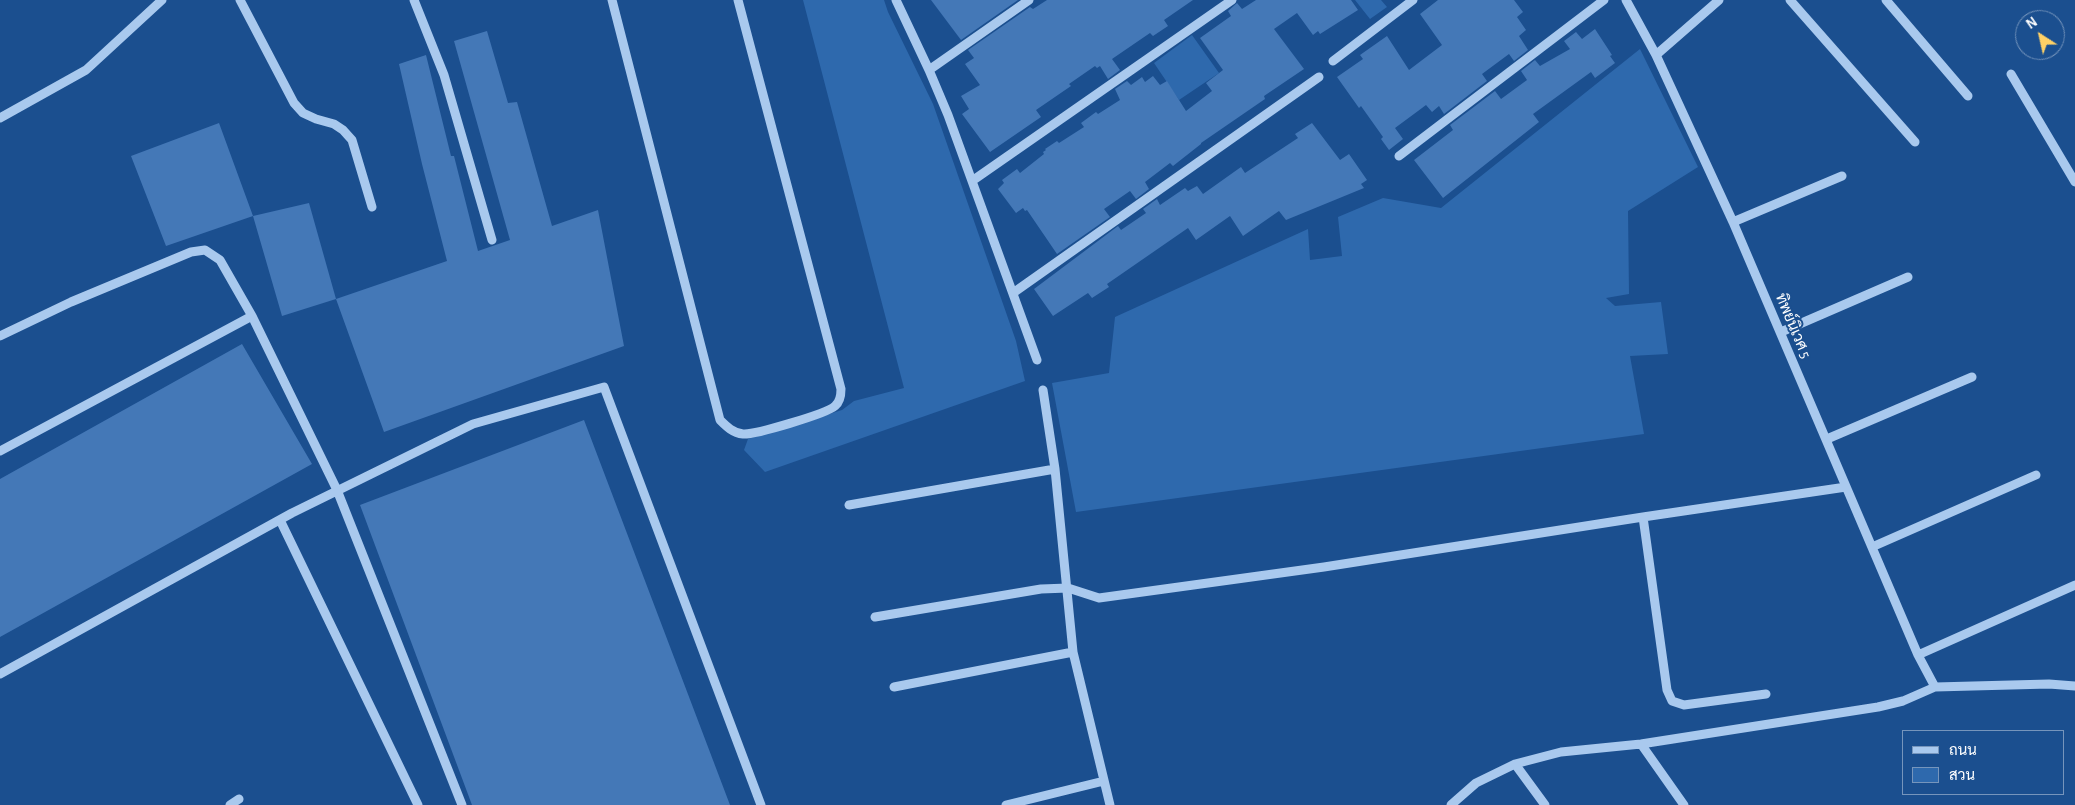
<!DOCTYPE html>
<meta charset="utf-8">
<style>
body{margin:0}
#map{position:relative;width:2075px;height:805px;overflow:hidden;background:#1b4f8f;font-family:"Alegreya Sans",Sarabun,sans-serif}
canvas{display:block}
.legend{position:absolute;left:1902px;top:730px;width:162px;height:65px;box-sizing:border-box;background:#1b4f8f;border:1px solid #7695bc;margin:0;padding:6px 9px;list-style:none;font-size:15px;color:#fff}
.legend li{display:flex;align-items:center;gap:10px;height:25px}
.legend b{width:25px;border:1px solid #7695bc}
.north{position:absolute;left:2015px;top:10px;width:50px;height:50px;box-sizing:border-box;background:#1b4f8f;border:1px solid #7695bc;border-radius:50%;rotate:325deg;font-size:14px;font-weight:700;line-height:20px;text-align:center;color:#fff}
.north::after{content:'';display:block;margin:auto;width:18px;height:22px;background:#ffd166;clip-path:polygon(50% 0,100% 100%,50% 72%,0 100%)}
</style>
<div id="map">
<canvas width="2075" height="805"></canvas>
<ul class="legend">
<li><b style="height:6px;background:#a9c9ee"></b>ถนน</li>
<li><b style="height:14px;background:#2e69ad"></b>สวน</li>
</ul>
<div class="north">N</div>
</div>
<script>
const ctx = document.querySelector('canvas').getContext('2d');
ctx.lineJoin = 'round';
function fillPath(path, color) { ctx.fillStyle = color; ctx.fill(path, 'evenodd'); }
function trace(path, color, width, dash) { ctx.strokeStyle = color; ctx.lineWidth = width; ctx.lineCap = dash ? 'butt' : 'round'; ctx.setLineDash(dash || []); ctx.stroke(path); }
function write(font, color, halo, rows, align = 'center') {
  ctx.font = font + ' "Alegreya Sans",Sarabun,sans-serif'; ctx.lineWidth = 4; ctx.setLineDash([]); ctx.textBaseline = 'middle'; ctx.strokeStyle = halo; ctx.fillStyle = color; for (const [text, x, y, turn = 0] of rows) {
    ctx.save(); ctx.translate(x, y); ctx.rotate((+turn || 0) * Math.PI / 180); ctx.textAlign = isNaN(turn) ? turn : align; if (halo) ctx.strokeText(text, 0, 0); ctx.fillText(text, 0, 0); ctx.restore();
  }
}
const green = new Path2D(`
 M803 0H884L888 12 933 104 1016 341 1025 381 765 472 744 450 748 439 842 410 854 401 904 388Z
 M1355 0H1381L1387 7 1370 19Z
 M1192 35 1219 73 1179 100 1154 63Z
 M1640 49 1698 167 1628 211 1629 294 1606 298 1615 306 1661 302 1668 354 1630 356 1644 434 1076 512 1052 383 1109 373 1115 317 1308 229 1310 260 1342 256 1338 217 1383 198 1441 208Z`);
const building = new Path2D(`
 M931 0H1018L961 40Z
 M1047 0H1193L1164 20 1168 26 1153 36 1150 33 1112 59 1120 70 1108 79 1100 66 1097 68 1095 66 1069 84 1071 86 1036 110 1041 117 990 152 962 114 969 109 961 96 980 85 965 64 974 58 968 50 1030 7 1033 9Z
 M1256 0H1351L1358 10 1320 34 1318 31 1313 35 1297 13 1274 29 1304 69 1264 96 1265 99 1201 143V144L1173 166 1170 163 1145 182 1149 189 1136 199 1130 191 1104 209 1110 217 1057 254 1027 210 1025 211 1023 208 1016 213 998 189 1004 183 1002 180 1017 169 1020 173 1044 154 1043 152 1046 150 1045 149 1057 141 1059 143 1084 127 1081 123 1096 112 1098 114 1120 100 1115 89 1127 81 1131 85 1142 77 1145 82 1153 76 1160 85 1167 81 1186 111 1212 91 1206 83 1223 70 1200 38 1231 16 1228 11 1237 3 1242 9Z
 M1438 0H1514L1523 12 1517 17 1526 30 1519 36 1528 50 1514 61 1509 54 1482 74 1487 81 1444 114 1439 106 1432 112 1426 105 1418 111 1395 128 1403 139 1389 150 1381 139 1383 137 1361 106 1359 108 1337 77 1363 59 1360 55 1387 36 1409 70 1442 45 1420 14Z
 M1595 29 1612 55 1610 56 1615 63 1595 78 1591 72 1533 114 1539 122 1443 198 1414 160 1453 130 1450 125 1495 91 1501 99 1527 80 1521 71 1535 60 1540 66 1570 49 1564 41 1576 32 1582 39Z
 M487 31 508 103 517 102 552 226 598 210 624 346 384 432 336 299 447 261 422 164 399 64 426 55 451 156H454L478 251 510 240 454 41Z
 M219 123 253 216 166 246 131 156Z
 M1312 123 1340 160 1349 154 1367 180 1361 184 1364 188 1286 220 1279 211 1243 236 1230 216 1196 240 1188 228 1107 284 1109 287 1092 298 1088 293 1053 316 1034 289 1118 226 1121 230 1146 213 1143 209 1157 199 1160 205 1185 188 1188 191 1197 186 1203 194 1241 167 1245 173 1298 138 1295 134Z
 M309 203 336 299 282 316 253 216Z
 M242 344 312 464 0 637V479Z
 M584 420 730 805H472L360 505Z`);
const minor = new Path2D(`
 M240 0 294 103 303 113 316 119 334 124 343 130 352 140 372 207
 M414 0 444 75 492 240
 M612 0 720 420C727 427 733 433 743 434 754 435 826 414 835 406 840 402 841 396 841 389L738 0
 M896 0 929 70 948 115 1037 360
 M1626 0 1656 55
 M1719 0 1656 55 1733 222 1918 655 1935 687
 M1790 0 1915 142
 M1886 0 1968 96
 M1333 61 1413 0
 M929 70 1029 0
 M2011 74 2075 182
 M0 118 86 70 162 0
 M1399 156 1604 0
 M972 181 1232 0
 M1733 222 1842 176
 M1013 293 1319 77
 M1781 332 1908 277
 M0 336 71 302 191 252 205 250 220 260 252 316 337 490 462 805
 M1043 390 1055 469 1073 652 1110 805
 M1827 439 1972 377
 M0 451 252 316
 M849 505 1055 469
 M1643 517 1667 690 1672 701 1684 705 1766 694
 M280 520 418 805
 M1872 547 2036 475
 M875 617 1041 589 1068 588 1099 598 1324 567 1643 517 1846 487
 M1918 655 2075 585
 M0 674 292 513 473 424 604 387 761 805
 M894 687 1073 652
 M1641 744 1684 805
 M1515 764 1545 805
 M230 805 239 799
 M1006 805 1104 781
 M1451 805 1476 783 1515 764 1561 752 1641 744 1878 707 1903 701 1935 687 2049 684 2075 686`);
const streetNames = [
 ["ทิพย์นิเวศ 5",1793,326,67]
];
fillPath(green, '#2e69ad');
fillPath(building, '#4478b7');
trace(minor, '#a9c9ee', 9);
write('15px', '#fff', '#1b4f8f', streetNames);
</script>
